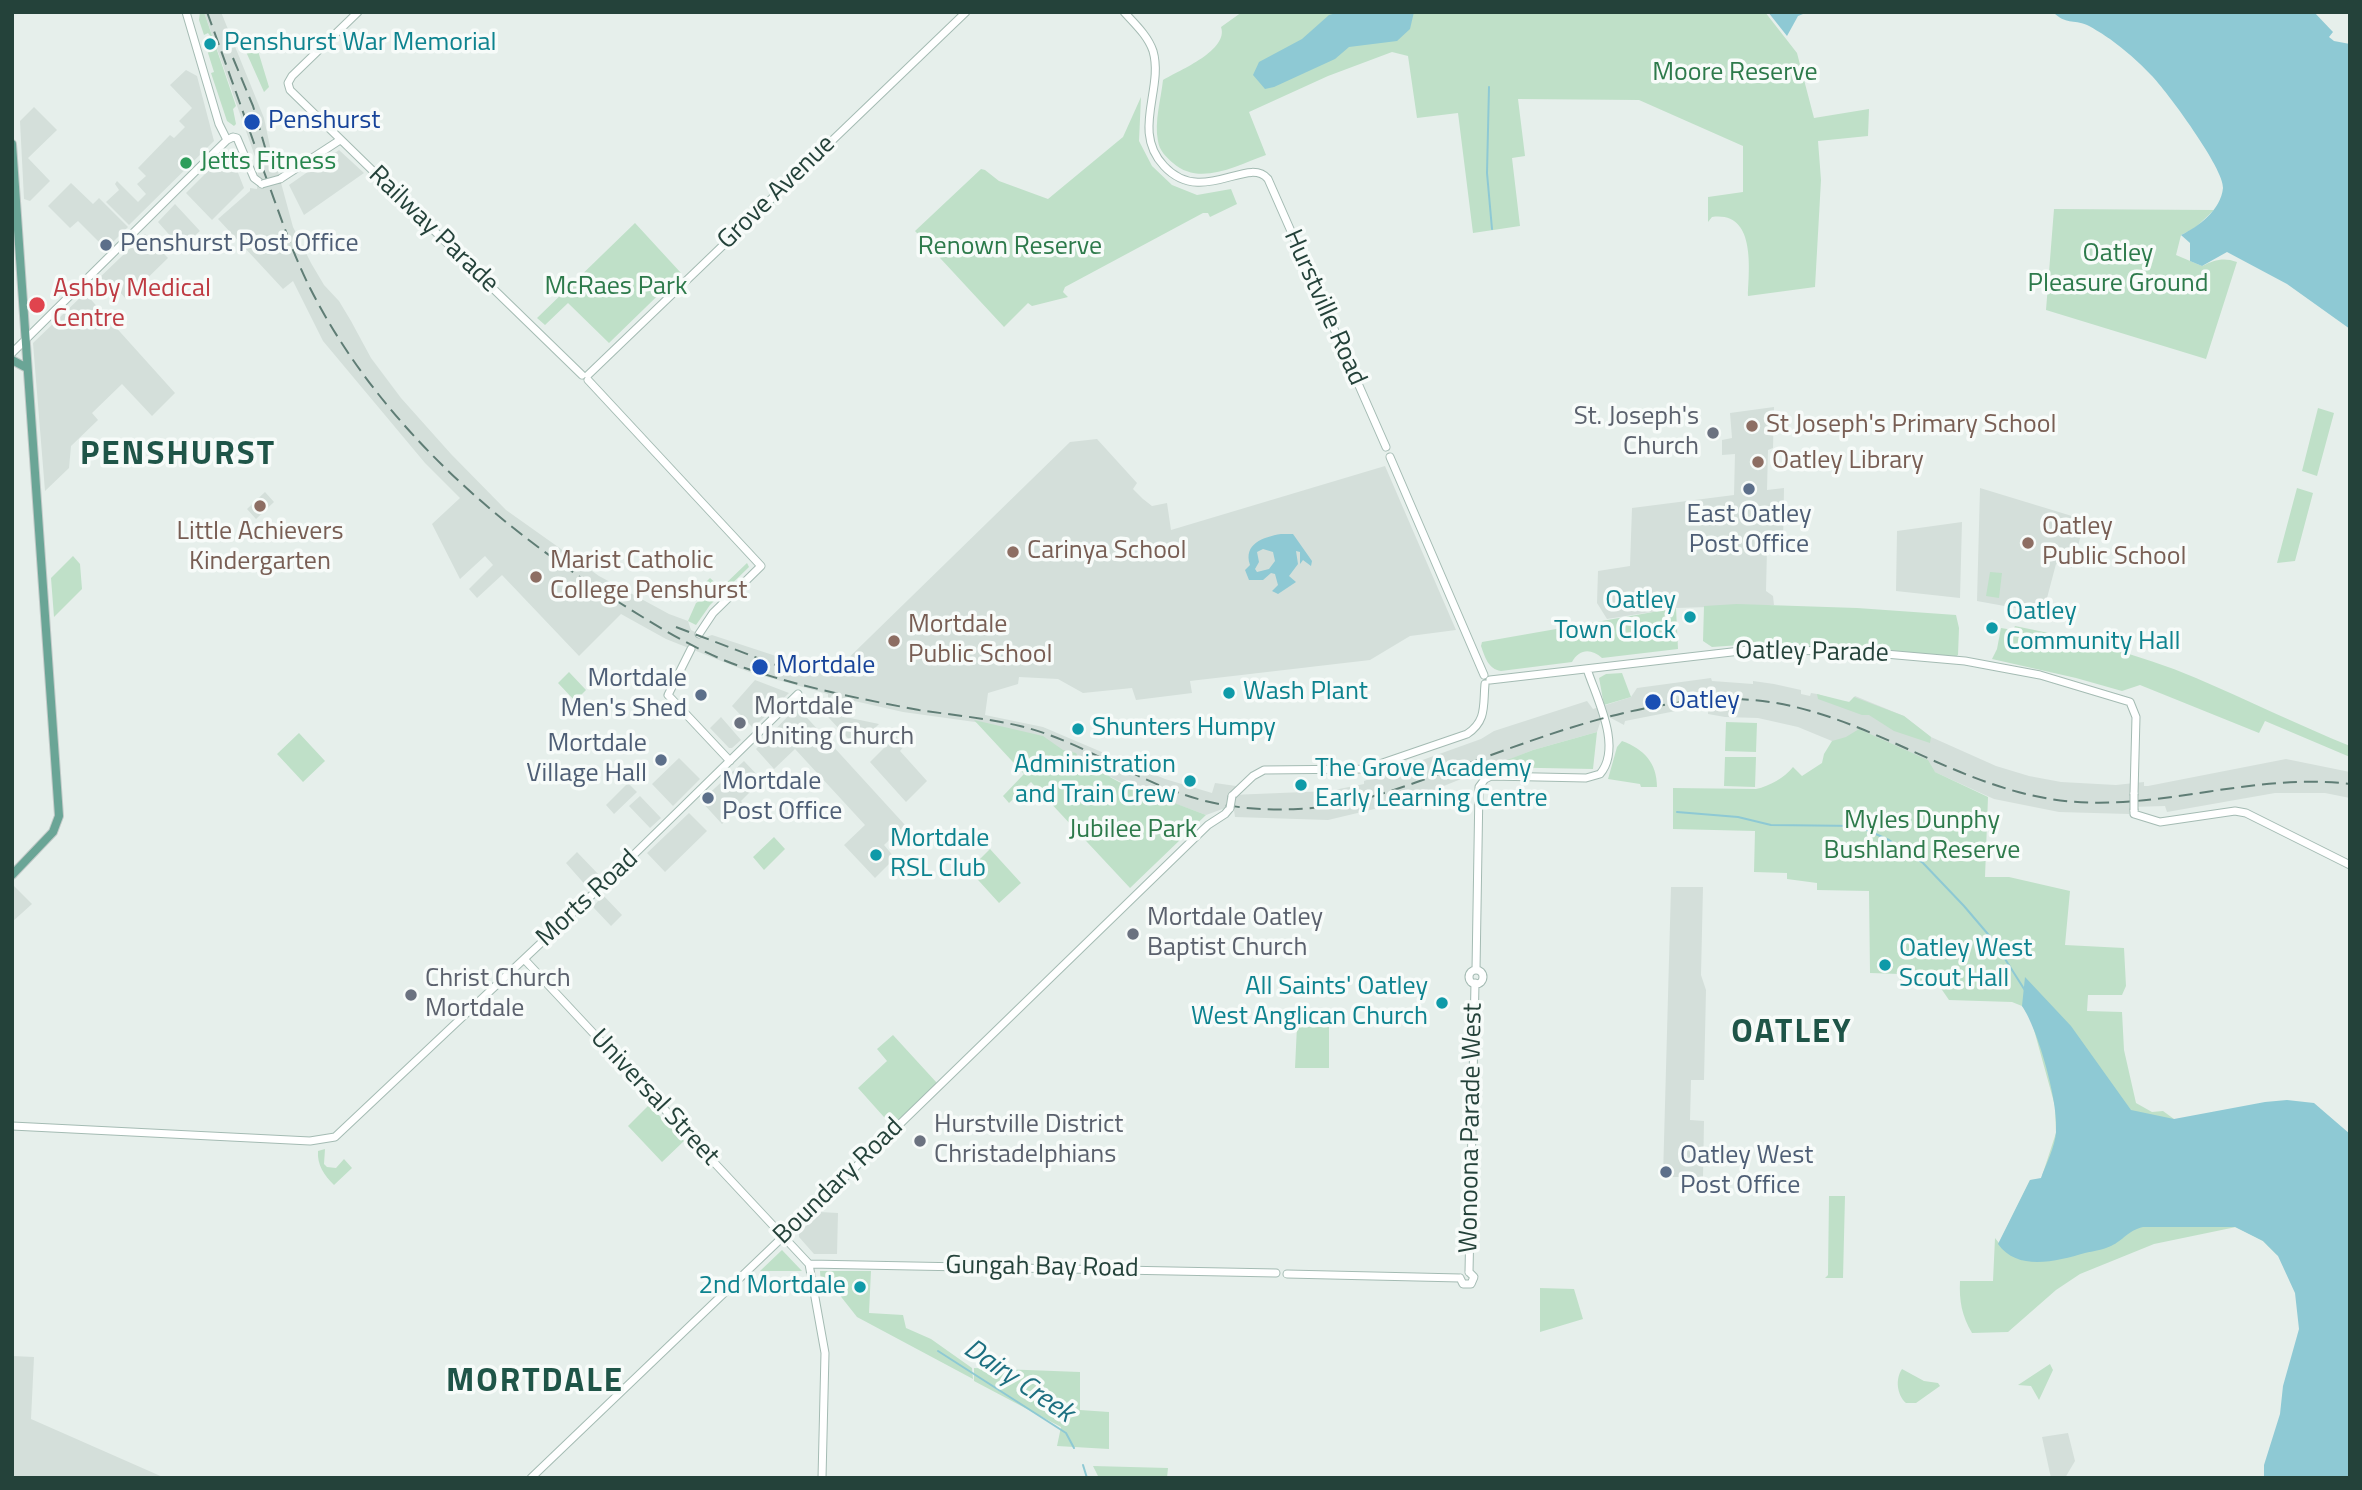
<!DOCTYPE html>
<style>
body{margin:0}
#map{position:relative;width:2362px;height:1490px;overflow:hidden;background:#e6efeb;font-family:"Titillium Web",sans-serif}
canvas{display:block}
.frame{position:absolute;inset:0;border:14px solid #24423a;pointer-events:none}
</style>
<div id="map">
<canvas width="2362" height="1490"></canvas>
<div class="frame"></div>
</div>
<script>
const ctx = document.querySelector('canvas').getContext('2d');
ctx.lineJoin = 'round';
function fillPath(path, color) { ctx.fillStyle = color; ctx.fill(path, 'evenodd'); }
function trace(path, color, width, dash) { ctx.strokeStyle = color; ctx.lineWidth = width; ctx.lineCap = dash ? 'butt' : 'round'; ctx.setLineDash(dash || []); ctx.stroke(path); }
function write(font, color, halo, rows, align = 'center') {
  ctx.font = font + ' "Titillium Web",sans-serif'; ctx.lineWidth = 7; ctx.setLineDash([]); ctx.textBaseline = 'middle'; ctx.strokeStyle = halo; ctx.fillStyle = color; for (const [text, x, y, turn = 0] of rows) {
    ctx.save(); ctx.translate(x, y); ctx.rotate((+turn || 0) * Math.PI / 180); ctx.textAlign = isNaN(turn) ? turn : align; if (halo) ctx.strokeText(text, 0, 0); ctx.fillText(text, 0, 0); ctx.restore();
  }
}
const built = new Path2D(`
 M204 12H221L264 118 272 156 274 157 293 227 311 263 324 285 339 301 351 321 371 358 401 398 451 454 506 510 599 576 669 614 688 621 691 630 706 637 712 635 785 659 783 666 798 672 801 668 830 676 1070 442 1097 439 1137 483 1133 489 1143 499 1152 506 1167 503 1171 530 1385 466 1456 630 1410 636 1370 660 1190 681 1192 693 1136 700 1132 688 1083 693 1058 679 1019 677 1018 684 988 693 985 715 1043 727 1165 779 1212 793 1215 783 1236 786 1231 795 1329 791 1364 784V781L1481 739 1494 731 1587 701 1593 709 1631 697 1637 688 1711 678 1712 681 1753 684V681L1774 684 1801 690V694L1810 696 1811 693 1817 694 1841 701 1850 702 1855 696 1904 716 1931 737 1996 766 2029 776 2061 782 2116 785 2144 782V786H2148L2286 759 2350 772V798L2325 793H2275L2167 812 2165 806 2131 807 2129 814 2059 812 1994 799 1862 739 1844 746 1798 727 1758 718 1725 717 1708 714V709L1691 708 1625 721 1624 725 1609 717 1601 720 1597 732 1533 750 1404 802 1328 820 1235 817 1234 810 1228 807 1206 815 1138 790 1039 743 975 722 903 712 841 698 836 700V696L832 695 830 698H828V694L749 672 666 639 621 614 579 656 502 575 477 598 469 589 493 565 485 556 460 579 432 524 460 498 425 463 323 341 293 281 283 289 218 219 250 191V188L257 189 258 165Z
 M186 70 197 76 214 141 129 225 106 202 119 190 115 184 117 181 138 202 146 194 137 184 146 176 138 168 170 135 174 138 185 127 179 121 192 108 170 85Z
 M34 107 57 130 28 158 50 181 30 201 24 199 20 121Z
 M229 150 244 188 212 220 186 193Z
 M339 150 364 173 304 215 289 185Z
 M71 183 93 204 99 198 128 227 106 249 78 221 70 228 48 206Z
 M175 204 200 231 181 248 158 222Z
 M145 234 168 258 126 299 111 282 104 288 96 281Z
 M85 293 175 393 152 416 122 384 92 413 98 420 71 446 69 468 45 491 33 343Z
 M1774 407 1773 448 1768 450 1767 490 1784 488 1783 546 1767 548 1766 591 1773 596 1774 605 1676 608 1607 619 1597 603 1598 571 1630 566 1632 508 1734 495 1735 454 1722 455V440L1732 438 1730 413Z
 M1980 488 2085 520 2072 568 2056 564 2043 613 1977 601Z
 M265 492 274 502 256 519 247 509Z
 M1962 522 1960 598 1896 591 1897 531Z
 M755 680 789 693 753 728 732 706Z
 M795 709H799L905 825 884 845 895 858 875 878 844 845 865 825 795 749 774 769 756 749Z
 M831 714 879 724 856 747 828 717Z
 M721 717 741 740 732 748H729L710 728Z
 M896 736 905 745 900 751 927 781 906 802 870 762Z
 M679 758 700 779 673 806 652 784Z
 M744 761 762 780 741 801 743 804 722 824 701 801Z
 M628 783 637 792 614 814 606 805Z
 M640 796 661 818 650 828 629 806Z
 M689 813 707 831 665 872 647 853Z
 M577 852 600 876 588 888 566 863Z
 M13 885 32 904 12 922V886Z
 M1671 887H1703L1701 975 1706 990 1704 1080H1691L1690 1120 1704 1121 1703 1177H1663Z
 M603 895 622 915 611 926 593 907Z
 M820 1212 838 1213 837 1254H814L799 1237V1233Z
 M12 1356 34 1357 31 1419 165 1478H12Z
 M2068 1433 2075 1461 2065 1478H2051L2042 1437Z`);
const green = new Path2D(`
 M200 12H204L236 106 233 109 236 124 234 126 227 121 211 73 214 72 208 53C214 47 213 39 208 33L204 35 199 20Z
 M1242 12H1765L1797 53 1814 118 1869 109 1868 136 1818 141 1821 180 1815 287 1748 296C1749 268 1756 211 1712 217L1708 222V197L1743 192V146L1639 100 1518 99 1525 156 1512 158 1520 226 1473 233 1458 113 1417 118 1408 56 1392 52 1328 76 1249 112 1266 155C1237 165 1200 187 1173 163 1166 157 1159 150 1158 141 1154 122 1161 99 1163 80 1180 70 1229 50 1221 27Z
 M255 41 269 87 264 92 243 45Z
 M1141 97 1139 141 1152 166 1172 185 1197 195 1231 189 1237 204 1210 217 1208 213H1203L1065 287 1063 292 1068 297 1032 306 1028 303 1004 327 915 231 981 169 985 170 999 181 1048 199 1123 137Z
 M2054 209 2214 210 2195 228 2181 235 2176 255 2202 266C2215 260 2223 257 2237 262L2206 359 2046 310Z
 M635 223 681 273 609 343 568 303 545 325 537 318Z
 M2318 408 2334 413 2317 476 2302 471Z
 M2297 488 2313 493 2295 561 2277 563Z
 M73 556 80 564 82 589 54 617 51 578Z
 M747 563 749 567 710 605 696 625 688 621 696 603 703 599 693 595 710 578 721 588Z
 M1990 572 2002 573 1999 598 1986 596Z
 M1737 604 1857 608 1956 615 1959 628 1958 655 1954 658 1886 651 1768 643 1712 647 1703 641 1704 606Z
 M1676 608 1678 649 1602 658C1591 648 1579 649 1572 662L1501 671C1488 669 1485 657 1481 646L1482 642Z
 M2015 626C2076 638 2139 654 2196 678 2248 700 2298 725 2350 746V757L2265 721 2259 733 2140 685 2122 691 2076 678 1992 659 1997 649 2001 628 2013 630Z
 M569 672 586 690 575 701 558 683Z
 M1622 673 1631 697 1604 705 1599 678 1606 674Z
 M1817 694 1849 702 1854 697 1904 716 1931 737 1930 743 1894 731 1869 715H1862L1818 699Z
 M974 720 1043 736 1063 750 1076 753 1078 757 1099 767 1101 771 1107 772 1110 777 1119 782 1206 815 1130 888 1031 782 1009 803 1003 796 1024 774Z
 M1726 722 1757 723 1756 752 1725 751Z
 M1859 729 1928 760 1935 772 1988 797 1985 877H2009L2070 891 2065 945 2124 948 2126 986 2122 995H2088L2087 1011 2122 1012 2124 1050 2136 1103 2152 1112 2163 1111 2174 1119 2278 1256 2263 1241 2236 1227 2154 1244 2080 1274 2056 1290 2008 1332 1972 1333C1962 1316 1959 1301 1960 1281H1993L1995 1238 1999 1243 2030 1180 2041 1179 2056 1133 2055 1106 2031 1019 2022 1006 2012 1002 1949 1000 1938 984 1900 982V974L1870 973 1869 891 1817 890V883L1787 879V873L1754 872 1755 831 1673 829V788L1756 789C1770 786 1784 778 1793 767L1802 776 1822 763 1824 754 1832 741 1846 737Z
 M1597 732 1593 769 1489 767 1533 750Z
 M299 733 325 761 303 782 277 754Z
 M1622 741C1644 749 1657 763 1657 787H1641L1640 784 1608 779 1617 747Z
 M1725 757H1756L1755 787 1724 786Z
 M774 837 785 849 764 870 753 857Z
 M990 849 1021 883 999 903 969 870Z
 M1297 1026 1329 1027V1068H1295Z
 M893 1035 937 1083 892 1126 858 1088 887 1061 877 1049Z
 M649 1105 684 1141 662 1162 628 1126Z
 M325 1149 324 1164 327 1167 336 1168 344 1159 352 1168 334 1185C324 1175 317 1165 318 1151Z
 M1829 1196H1845L1843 1278H1825L1828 1275Z
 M782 1250 802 1271H760Z
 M820 1271H871L869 1313 903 1315 906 1328 931 1339 972 1368 973 1379 857 1317 831 1284H821Z
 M1540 1288 1574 1289 1583 1319 1540 1332Z
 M2050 1364 2053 1370 2039 1400 2031 1386 2018 1385Z
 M974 1368 1080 1372V1410L1109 1412V1449L1057 1446 1061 1427 974 1381Z
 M1902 1369 1924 1381 1938 1383 1940 1386 1916 1403H1906C1897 1395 1895 1379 1902 1369Z
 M1093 1466 1168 1468 1167 1478H1099Z`);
const water = new Path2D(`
 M1340 12H1414L1410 29 1397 41 1349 47 1335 59 1274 87 1265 89 1253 75 1259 62 1302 39 1329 15Z
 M1768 12H1808L1798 16 1787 36Z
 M2053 12H2314L2333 32 2329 37 2334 41 2350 44V329L2287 284 2227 252 2202 266 2190 261V243L2181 235C2198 227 2221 210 2223 188 2225 170 2166 90 2151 75 2139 62 2125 50 2110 39 2104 35 2095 29 2087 25 2073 19 2066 25 2053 12Z
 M1281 534H1293L1312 561 1311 566 1303 560 1300 564V552L1296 551 1298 564 1289 576 1296 582 1278 594 1272 591 1278 585 1275 574 1271 573 1263 580H1249L1245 570 1250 565C1243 544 1263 537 1281 534ZM1263 549 1273 552 1275 561 1269 569 1257 572 1255 569 1259 562 1257 552Z
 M2025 977 2071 1026 2131 1110 2174 1119 2265 1102 2287 1100 2314 1103 2350 1134V1477L2264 1478V1465L2280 1414 2283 1386 2299 1329 2295 1293 2278 1256 2263 1241 2235 1227H2143C2127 1231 2124 1240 2111 1246 2103 1250 2093 1251 2085 1253 2057 1261 2018 1272 1998 1244L2030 1180 2041 1178C2046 1164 2055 1147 2056 1132 2059 1103 2038 1029 2022 1006Z`);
const stream = new Path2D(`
 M1489 87 1487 173 1492 229
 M1677 812 1738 817 1771 825 1858 826 1889 840 1923 863 1964 906 1993 940 2026 992
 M938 1351 1066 1433 1074 1448
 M1083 1465 1087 1478`);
const secondary = new Path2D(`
 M186 12 219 124 227 140
 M358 12 292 76 288 83 290 90 456 252 466 259 477 273 582 375
 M1124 12C1135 24 1148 36 1153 51 1164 89 1131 131 1164 166 1202 207 1248 155 1268 179L1386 447
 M227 140 233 137 237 138 254 178 262 184
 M280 179 340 140
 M12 353 227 140
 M588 375 966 12
 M588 380 761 566 713 613 699 634
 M1390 457 1484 675
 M691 649 668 695 730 761
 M1490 680 1749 650 1851 651 1965 661 2040 675 2130 702 2136 717 2134 794
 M1232 796 1253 776 1264 770 1365 769 1467 734C1487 721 1483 705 1485 684
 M2134 810V814L2160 822 2235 811 2246 813 2350 865
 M524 959 809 1264 825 1353 822 1478
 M1476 970 1479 787 1485 779 1491 776 1586 778 1600 774C1623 747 1596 697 1587 669
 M1469 977a7 7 0 1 1 14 0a7 7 0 1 1-14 0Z
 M12 1126 310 1141 335 1137 611 877 798 694
 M809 1264 1276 1273
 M1469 1272 1475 983
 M1287 1274 1460 1278
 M1460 1278 1463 1284H1471L1474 1277 1469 1272
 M531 1478 837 1185 1208 825 1225 814 1230 808`);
const primary = new Path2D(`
 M12 144 59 816 53 832 12 875
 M12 360 27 368`);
const rail = new Path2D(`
 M207 12C226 64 245 117 263 169 278 209 291 250 310 288 378 422 495 525 620 603 660 628 700 653 745 668 801 687 860 699 919 710 952 715 986 718 1020 726 1078 740 1128 776 1185 795 1220 807 1261 811 1298 809 1354 807 1406 786 1458 767 1547 735 1635 700 1730 699 1847 699 1934 778 2045 798 2148 817 2247 771 2350 784
 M233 58 253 106 267 154
 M676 627 797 673`);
const secondaryBridge = new Path2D(`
 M262 184 280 179
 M1230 808 1232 796
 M2134 810V794`);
const markers = [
 [210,44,7,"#0f9aa8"],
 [252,122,9,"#1a4fb4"],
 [186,163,7,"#2e9e5b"],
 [106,245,7,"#5c6f8a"],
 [37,305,9,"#e0444e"],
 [1752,426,7,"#8d6e63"],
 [1713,433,7,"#6b7280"],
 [1758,462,7,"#8d6e63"],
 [1749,489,7,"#5c6f8a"],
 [260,506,7,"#8d6e63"],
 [2028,543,7,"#8d6e63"],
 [1013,552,7,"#8d6e63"],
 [536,577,7,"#8d6e63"],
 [1690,617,7,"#0f9aa8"],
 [1992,628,7,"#0f9aa8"],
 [894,641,7,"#8d6e63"],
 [760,667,9,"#1a4fb4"],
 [1229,693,7,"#0f9aa8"],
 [701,695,7,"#5c6f8a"],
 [1653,702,9,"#1a4fb4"],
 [740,723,7,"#6b7280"],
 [1078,729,7,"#0f9aa8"],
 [661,760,7,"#5c6f8a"],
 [1190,781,7,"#0f9aa8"],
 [1301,785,7,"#0f9aa8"],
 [708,798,7,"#5c6f8a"],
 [876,855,7,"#0f9aa8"],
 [1133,934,7,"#6b7280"],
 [1885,965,7,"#0f9aa8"],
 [411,995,7,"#6b7280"],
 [1442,1003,7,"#0f9aa8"],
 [920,1141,7,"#6b7280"],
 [1666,1172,7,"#5c6f8a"],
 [860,1287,7,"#0f9aa8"]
];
const cultureNames = [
 ["Penshurst War Memorial",224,44],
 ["Oatley",1676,602,"right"],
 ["Town Clock",1676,632,"right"],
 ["Oatley",2006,613],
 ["Community Hall",2006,643],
 ["Wash Plant",1243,693],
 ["Shunters Humpy",1092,729],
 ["Administration",1176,766,"right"],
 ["and Train Crew",1176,796,"right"],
 ["The Grove Academy",1315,770],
 ["Early Learning Centre",1315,800],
 ["Mortdale",890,840],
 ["RSL Club",890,870],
 ["Oatley West",1899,950],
 ["Scout Hall",1899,980],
 ["All Saints' Oatley",1428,988,"right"],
 ["West Anglican Church",1428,1018,"right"],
 ["2nd Mortdale",846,1287,"right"]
];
const parkNames = [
 ["Moore Reserve",1735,74],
 ["Renown Reserve",1010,248],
 ["Oatley",2118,255],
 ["Pleasure Ground",2118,285],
 ["McRaes Park",616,288],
 ["Myles Dunphy",1922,822],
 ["Bushland Reserve",1922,852],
 ["Jubilee Park",1133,831]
];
const transitNames = [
 ["Penshurst",268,122],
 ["Mortdale",776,667],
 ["Oatley",1669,702]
];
const leisureNames = [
 ["Jetts Fitness",200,163]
];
const streetNames = [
 ["Grove Avenue",777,193,-44],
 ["Railway Parade",433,230,44],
 ["Hurstville Road",1324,308,66],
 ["Oatley Parade",1812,653,1],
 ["Morts Road",588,899,-43],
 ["Universal Street",654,1098,47],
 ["Wonoona Parade West",1472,1128,-89],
 ["Boundary Road",839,1182,-44],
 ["Gungah Bay Road",1042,1268,1]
];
const serviceNames = [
 ["Penshurst Post Office",120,245],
 ["East Oatley",1749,516,"center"],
 ["Post Office",1749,546,"center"],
 ["Mortdale",687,680,"right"],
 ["Men's Shed",687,710,"right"],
 ["Mortdale",647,745,"right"],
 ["Village Hall",647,775,"right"],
 ["Mortdale",722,783],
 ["Post Office",722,813],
 ["Oatley West",1680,1157],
 ["Post Office",1680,1187]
];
const healthNames = [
 ["Ashby Medical",53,290],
 ["Centre",53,320]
];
const worshipNames = [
 ["St. Joseph's",1699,418,"right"],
 ["Church",1699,448,"right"],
 ["Mortdale",754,708],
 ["Uniting Church",754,738],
 ["Mortdale Oatley",1147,919],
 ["Baptist Church",1147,949],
 ["Christ Church",425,980],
 ["Mortdale",425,1010],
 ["Hurstville District",934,1126],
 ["Christadelphians",934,1156]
];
const educationNames = [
 ["St Joseph's Primary School",1766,426],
 ["Oatley Library",1772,462],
 ["Oatley",2042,528],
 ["Public School",2042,558],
 ["Little Achievers",260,533,"center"],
 ["Kindergarten",260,563,"center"],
 ["Carinya School",1027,552],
 ["Marist Catholic",550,562],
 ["College Penshurst",550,592],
 ["Mortdale",908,626],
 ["Public School",908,656]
];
const waterNames = [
 ["Dairy Creek",1018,1382,34]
];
const districtNames = [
 ["PENSHURST",178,456],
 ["OATLEY",1792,1034],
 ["MORTDALE",535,1383]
];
fillPath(built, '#d4dfda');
fillPath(green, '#bfe0c8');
fillPath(water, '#8ec9d4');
trace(stream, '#8ec9d4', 2);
trace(secondary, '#a4bbb3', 9);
trace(primary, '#c2cac8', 10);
trace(secondary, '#fff', 7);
trace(primary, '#6aa596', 8);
trace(rail, '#5f7d75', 2, [14, 7]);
trace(secondaryBridge, '#a4bbb3', 9, []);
trace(secondaryBridge, '#fff', 7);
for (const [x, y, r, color] of markers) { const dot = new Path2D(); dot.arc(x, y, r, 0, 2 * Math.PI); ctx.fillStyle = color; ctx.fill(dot); trace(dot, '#f7fbf9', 2.5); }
write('26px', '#0d838f', '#f7fbf9', cultureNames, 'left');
write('26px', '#2d7a4b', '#f7fbf9', parkNames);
write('26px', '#164399', '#f7fbf9', transitNames, 'left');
write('26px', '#27864d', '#f7fbf9', leisureNames, 'left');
write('26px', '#24423a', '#f7fbf9', streetNames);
write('26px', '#4e5e75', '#f7fbf9', serviceNames, 'left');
write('26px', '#be3a42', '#f7fbf9', healthNames, 'left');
write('26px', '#5b616d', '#f7fbf9', worshipNames, 'left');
write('26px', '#785e54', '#f7fbf9', educationNames, 'left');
write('italic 28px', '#1c6f80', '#f7fbf9', waterNames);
ctx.letterSpacing = '2px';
write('bold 33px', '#1f5548', '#f7fbf9', districtNames);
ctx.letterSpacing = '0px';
</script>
